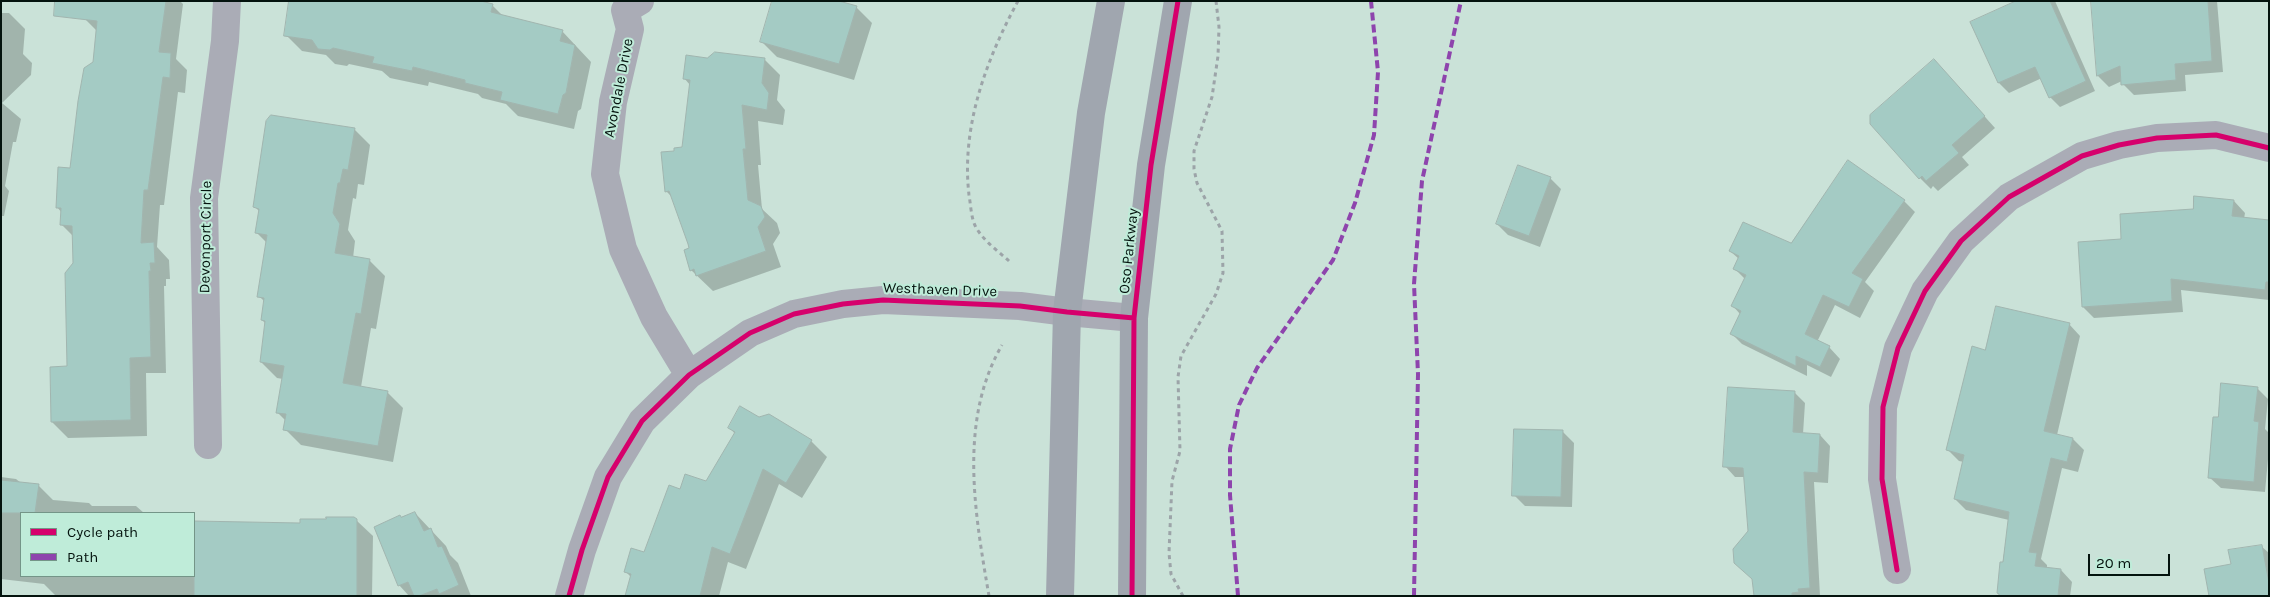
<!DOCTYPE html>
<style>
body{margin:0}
#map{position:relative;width:2270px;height:597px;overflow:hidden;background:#cae2d8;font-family:Karla,sans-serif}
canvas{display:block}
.frame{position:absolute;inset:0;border:2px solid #04130e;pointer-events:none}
.legend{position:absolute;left:20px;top:512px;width:175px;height:65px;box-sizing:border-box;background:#bfecd9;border:1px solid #749588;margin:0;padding:6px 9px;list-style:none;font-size:15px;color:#04130e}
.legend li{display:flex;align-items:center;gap:10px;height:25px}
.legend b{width:25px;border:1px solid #749588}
.scale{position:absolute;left:2088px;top:554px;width:82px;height:22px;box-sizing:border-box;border:2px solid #04130e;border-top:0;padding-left:6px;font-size:15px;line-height:18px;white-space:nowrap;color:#04130e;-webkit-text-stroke:4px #bfecd9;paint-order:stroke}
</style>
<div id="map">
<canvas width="2270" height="597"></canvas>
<div class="frame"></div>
<ul class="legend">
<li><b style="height:6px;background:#d6006c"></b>Cycle path</li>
<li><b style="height:6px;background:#8e44ad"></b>Path</li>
</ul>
<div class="scale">20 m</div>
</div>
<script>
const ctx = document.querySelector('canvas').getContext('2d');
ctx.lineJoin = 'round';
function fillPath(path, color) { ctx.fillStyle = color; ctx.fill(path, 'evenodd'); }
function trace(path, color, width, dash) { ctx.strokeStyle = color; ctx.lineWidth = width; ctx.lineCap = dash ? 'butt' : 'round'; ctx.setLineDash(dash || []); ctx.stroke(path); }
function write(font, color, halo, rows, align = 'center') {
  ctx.font = font + ' Karla,sans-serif'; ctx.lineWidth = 4; ctx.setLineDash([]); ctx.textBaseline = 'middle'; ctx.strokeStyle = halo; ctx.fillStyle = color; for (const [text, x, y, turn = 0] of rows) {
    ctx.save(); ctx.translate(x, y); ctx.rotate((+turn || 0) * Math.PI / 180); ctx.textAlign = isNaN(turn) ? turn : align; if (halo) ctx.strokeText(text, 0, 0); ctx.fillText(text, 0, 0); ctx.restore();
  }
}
const shadow = new Path2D(`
 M87 1H180L183 4 176 59 187 70 185 93 178 92 164 205H160L157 247 169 260 170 279H166V286H164L166 373H146L147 436 68 438 52 422 68 368 74 263V237L62 225V213L57 207 71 169 94 63 97 31 85 19Z
 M785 1H840L856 7 872 23 854 80 777 57 761 41Z
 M2019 1H2055L2095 91 2060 107 2050 97 2042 78 2009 93 1999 83 1972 22Z
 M2092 1H2217L2223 72 2185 75 2186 91 2134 95 2123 84 2122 81 2109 87 2098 76Z
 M492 5 503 16 562 31 591 62 581 109 578 111 574 129 518 116 506 104 482 98 478 94 429 82 428 86 390 78 382 71 349 64 347 66 335 64 326 55 302 51 286 35Z
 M1 13H9L25 29 23 54 32 63 31 75 2 103 21 119 16 142H13L5 186 9 191 4 216H1Z
 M707 59H764L780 75 777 100 785 110 783 125 758 121 761 165H758L762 209 777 223 780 233 773 244 781 267 713 291 691 270 690 249 673 198 666 191 675 152 683 148 690 85 684 78Z
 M1960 89 1995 128 1962 157 1969 165 1938 191 1933 186 1931 189 1920 178 1871 124Z
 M354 129 370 145 364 185 358 184 356 199 353 198 348 230 355 241 353 258 370 261 385 276 376 329 371 328 361 387 387 392 403 408 393 462 301 445 285 429 286 421 277 412 283 379 277 378 261 362 266 324 262 320 265 302 259 296 267 243 257 233 260 212 255 207Z
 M1550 178 1561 189 1540 247 1508 235 1497 224Z
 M1904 201 1915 212 1865 282 1874 291 1860 318 1835 305 1817 342 1829 347 1840 359 1831 377 1807 365V376L1742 344 1731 333 1740 314 1733 306 1746 280 1734 268 1739 259 1730 251 1791 245Z
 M2234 201 2245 213 2244 219 2269 222V300L2181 290 2183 312 2094 318 2083 307 2123 240 2194 211Z
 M2069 324 2080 336 2057 435 2073 439 2084 450 2078 472 2062 468 2041 559 2047 565V569L2061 570 2072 582 2070 596H2000L1998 593 2009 520 1966 510 1955 499 1964 462 1959 461 1948 450 1986 351Z
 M2257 388 2268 399 2265 429 2269 433V448L2265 492 2221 488 2209 477Z
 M1794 392 1805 403 1803 434 1820 435 1830 446 1828 483 1814 482 1820 596H1755L1745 477H1735L1725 466Z
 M769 415 811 441 827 457 802 498 779 484 746 569 728 562 719 596H627L631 577 625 571 645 554 680 490 707 483 735 434 730 428Z
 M1562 431 1574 443 1572 507 1525 506 1514 495Z
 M1 477 16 479 21 483 38 485 53 500 89 503 92 506H136L144 513H21V576H194V522L302 524 356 520 373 536 372 596H56L44 584 1 579Z
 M415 513 446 546 450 555 458 563 471 596H409L399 585 402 519Z
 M2261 546 2269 553V596L2232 565Z`);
const building = new Path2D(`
 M55 1H166L159 52 171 53 170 78 163 77 148 190H144L141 243 154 242 155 263H150L151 271H149L151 357 130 358 131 420 51 422 50 367 67 366 65 273 73 263 72 226 60 225 61 208H56L58 167 70 168 78 101 84 68 93 62 97 21 54 16Z
 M289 1H481L493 4 491 12 563 30 560 41 575 45 566 93 563 95 558 114 500 100 502 92 465 83V80L413 67 412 71 372 63 374 57 333 48 330 50 318 49 312 40 284 36Z
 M772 1H839L857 6 839 64 760 42Z
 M2016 1H2050L2086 81 2049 98 2035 67 1998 83 1970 22Z
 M2091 1H2208L2212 61 2175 64 2176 80 2121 85 2120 66 2097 76Z
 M715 52 765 58 762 83 769 93 767 110 742 105 746 149H743L748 200 761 206 765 217 758 227 766 251 696 276 694 269 690 271 684 250 689 248 688 244 669 191 665 192 661 152 674 151V148L682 147 690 80 683 79 686 55 707 58Z
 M1934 59 1985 116 1952 145 1959 153 1926 181 1922 176 1919 179 1870 124V115Z
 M271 115 355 128 348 170 343 169 340 183H338L333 213 340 224 335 253 370 259 361 314 356 313 343 383 388 391 378 446 283 430 286 414 276 413 284 366 260 362 265 321 261 320 264 298 257 297 267 235 255 233 259 209 253 207 266 121Z
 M1848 160 1905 200 1852 273 1863 279 1849 307 1823 295 1805 334 1830 346 1820 367 1796 356V366L1730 334 1741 311 1731 306 1746 275 1733 269 1739 256 1729 251 1743 222 1791 243Z
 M1518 165 1551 177 1529 236 1496 224Z
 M2194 196 2234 200 2232 216 2269 220V282H2266L2265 290 2171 279 2172 301 2082 307 2078 242 2121 239 2120 214 2193 209Z
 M1996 306 2070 323 2044 431 2073 438 2067 462 2051 458 2029 552 2037 553 2035 566 2061 569 2058 596H1999V594L1997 593 2000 562H2003L2009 512 1954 499 1964 455 1946 450 1972 346 1985 350Z
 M2221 383 2258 387 2254 421 2259 422 2254 482 2208 478 2213 417H2218Z
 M1728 387 1795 391 1793 432 1820 434 1818 473 1804 472 1810 588 1798 589 1799 592 1792 593V596H1754L1752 579 1734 563 1733 549 1748 531 1743 468 1723 467Z
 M740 406 759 417 769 414 812 440 786 483 763 469 730 554 712 547 700 596H625L631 574 624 572 631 548 644 552 669 485 680 489 685 474 706 481 735 432 728 428Z
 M1514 429 1563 430 1561 497 1512 496Z
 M1 480 39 484 35 513H1Z
 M415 512 424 531 431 528 438 547 442 546 459 585 439 594 437 589 419 596H414L408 582 398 586 374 527 400 515 401 517Z
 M326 517H354L357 519V596H194V521L300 523V519H326Z
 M2262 545 2269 583V596H2209L2204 569 2231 564 2228 550Z`);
const path = new Path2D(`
 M1009 261C998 251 985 242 977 229 971 220 971 206 969 195 961 127 986 60 1018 1
 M989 596C975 514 958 421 1002 345
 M1183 596 1171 574 1169 553 1172 481 1180 451 1178 377 1181 356 1216 294 1223 273 1222 231 1197 183 1194 169V151L1212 97 1218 56 1219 27 1216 1`);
const minor = new Path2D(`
 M640 1 625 10 630 29 613 102 605 174 623 249 654 317 689 375
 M208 445 204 198 225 41 227 1
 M1897 570 1882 479 1883 407 1898 348 1925 291 1961 241 2009 197 2082 156 2119 145 2157 138 2216 135 2269 148
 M569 596 582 550 608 477 642 421 689 375 750 333 794 314 843 304 883 300 1020 306 1067 312 1134 318`);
const primary = new Path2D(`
 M1060 596 1067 312 1091 113 1111 1
 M1132 596 1134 318 1151 165 1178 1`);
const quiet = new Path2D(`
 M1238 596 1230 495V449L1239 405 1257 368 1333 260 1355 203 1374 135 1378 72 1371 1
 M1414 596 1418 374 1414 284 1422 181 1461 1`);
const cycleway = new Path2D(`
 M1897 570 1882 479 1883 407 1898 348 1925 291 1961 241 2009 197 2082 156 2119 145 2157 138 2216 135 2269 148
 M569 596 582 550 608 477 642 421 689 375 750 333 794 314 843 304 883 300 1020 306 1067 312 1134 318
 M1132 596 1134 318 1151 165 1178 1`);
const streetNames = [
 ["Avondale Drive",619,88,-79],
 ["Devonport Circle",206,237,-89],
 ["Oso Parkway",1129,251,-84],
 ["Westhaven Drive",940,290,2]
];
fillPath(shadow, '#0003');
fillPath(building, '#a4cbc4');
trace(building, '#a1b5af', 1);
trace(path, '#9ca4a8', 3, [4, 4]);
trace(minor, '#aaacb6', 28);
trace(primary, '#a0a6af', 28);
trace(quiet, '#8e44ad', 4, [8, 4]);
trace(cycleway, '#d6006c', 5);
write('15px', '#04130e', '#bfecd9', streetNames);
</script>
